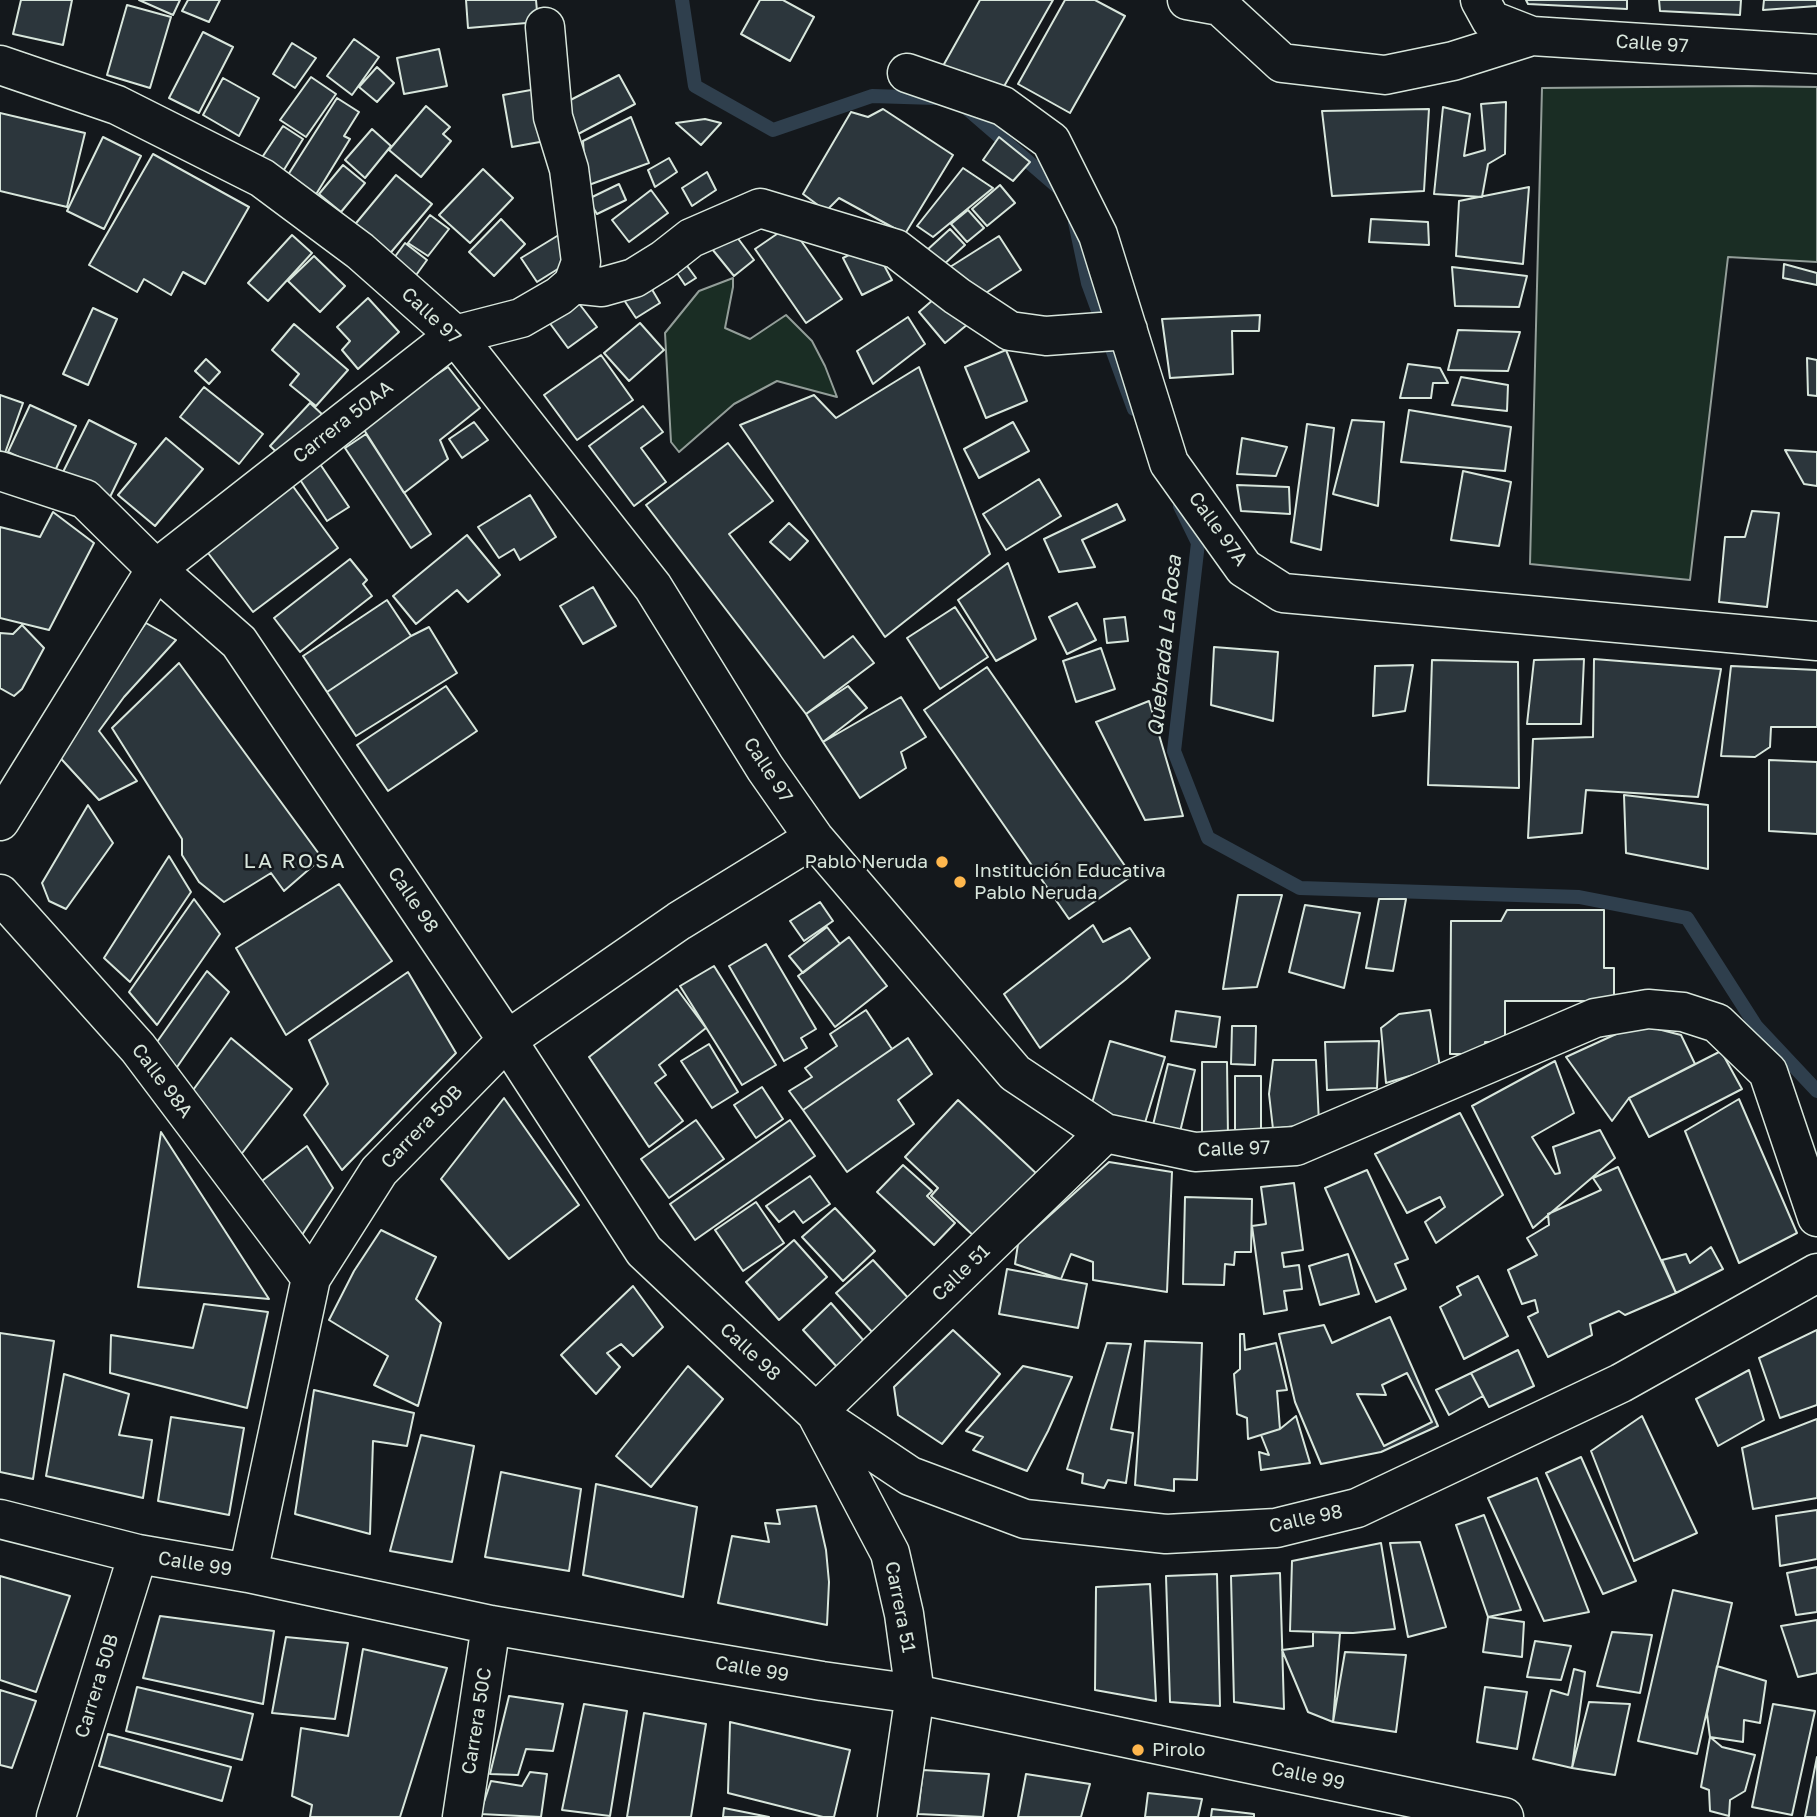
<!DOCTYPE html>
<meta charset="utf-8">
<style>
body{margin:0}
canvas{display:block;background:#14181c}
</style>
<canvas width="1817" height="1817"></canvas>
<script>
const ctx = document.querySelector('canvas').getContext('2d');
ctx.lineJoin = 'round';
function fillPath(path, color) { ctx.fillStyle = color; ctx.fill(path, 'evenodd'); }
function trace(path, color, width, dash) { ctx.strokeStyle = color; ctx.lineWidth = width; ctx.lineCap = dash ? 'butt' : 'round'; ctx.setLineDash(dash || []); ctx.stroke(path); }
function write(font, color, halo, rows, align = 'center') {
  ctx.font = font + ' "Golos Text",sans-serif'; ctx.lineWidth = 5; ctx.setLineDash([]); ctx.textBaseline = 'middle'; ctx.strokeStyle = halo; ctx.fillStyle = color; for (const [text, x, y, turn = 0] of rows) {
    ctx.save(); ctx.translate(x, y); ctx.rotate((+turn || 0) * Math.PI / 180); ctx.textAlign = isNaN(turn) ? turn : align; if (halo) ctx.strokeText(text, 0, 0); ctx.fillText(text, 0, 0); ctx.restore();
  }
}
const green = new Path2D(`
 M1748 86 1817 87V262L1728 257 1690 580 1530 564 1542 88Z
 M733 278V287L725 328 750 339 786 315 812 341 825 366 837 397 777 381 734 404 679 452 671 442 665 333 699 291Z`);
const stream = new Path2D(`
 M682 0 695 86 773 130 872 96 936 98
 M964 106 1060 189
 M1075 222 1088 283 1134 409
 M1180 506 1198 543 1174 751 1208 838 1300 888 1579 897 1687 918 1756 1026 1817 1091`);
const building = new Path2D(`
 M21 0H72L63 45 13 34Z
 M139 0H180L173 15Z
 M188 0H220L209 22 182 11Z
 M466 0H536L538 22 468 28Z
 M760 0H783L814 17 790 61 741 34Z
 M980 0H1053L998 97 943 66Z
 M1065 0H1095L1125 16 1070 113 1018 84Z
 M1526 0H1627V9L1528 4Z
 M1659 0H1741L1740 15 1660 11Z
 M1764 0H1817V6L1763 10Z
 M127 5 171 17 150 88 107 75Z
 M203 32 233 47 199 113 169 98Z
 M354 39 379 57 352 95 327 76Z
 M292 43 316 58 295 88 273 74Z
 M439 49 447 86 404 94 397 58Z
 M377 67 394 83 377 102 359 87Z
 M619 75 635 104 563 142 555 108Z
 M311 77 336 94 306 137 280 120Z
 M223 78 259 98 239 136 203 115Z
 M542 88 551 140 512 147 503 95Z
 M337 98 359 112 344 136 350 139 315 196 286 178Z
 M1506 102 1505 154 1488 164 1482 197 1434 194 1443 107 1470 114 1464 156 1485 150 1481 104Z
 M426 106 450 127 443 134 451 141 421 177 389 150Z
 M883 109 953 155 905 234 839 198 826 211 803 194 851 112 868 117Z
 M1429 109 1424 191 1332 196 1322 111Z
 M0 113 85 133 67 207 0 191Z
 M631 117 649 163 586 186 583 141Z
 M705 119 721 123 701 145 676 123Z
 M283 126 303 139 282 173 261 159Z
 M372 129 391 146 365 178 345 160Z
 M103 137 141 156 104 229 67 211Z
 M999 137 1030 162 1013 181 983 160Z
 M153 154 249 207 205 284 183 272 171 295 144 279 137 292 89 265Z
 M669 158 677 172 655 187 648 170Z
 M343 165 365 183 341 212 319 194Z
 M963 168 993 188 933 237 917 226Z
 M483 169 513 198 470 243 439 215Z
 M707 172 716 190 692 206 682 188Z
 M396 175 432 204 387 257 352 228Z
 M619 184 626 200 597 214 588 199Z
 M1000 185 1015 203 987 226 972 209Z
 M1529 187 1523 264 1456 256 1459 201Z
 M651 190 668 213 629 242 612 220Z
 M968 210 984 228 967 242 951 224Z
 M430 215 449 229 428 256 408 243Z
 M501 219 525 244 494 276 469 252Z
 M1371 219 1428 222 1429 245 1369 242Z
 M728 225 754 260 734 276 708 244Z
 M790 225 842 299 806 323 755 249Z
 M950 229 965 245 941 267 926 251Z
 M562 233 577 257 537 282 521 258Z
 M292 235 312 253 268 301 248 283Z
 M999 236 1021 270 972 302 950 267Z
 M405 243 427 260 414 278 391 262Z
 M872 243 892 280 862 295 843 258Z
 M314 256 345 286 320 312 288 281Z
 M685 263 696 278 685 285 675 270Z
 M1784 264 1817 273V285L1783 278Z
 M1452 267 1527 276 1519 307 1455 306Z
 M647 281 660 303 636 318 622 297Z
 M942 292 968 324 945 343 919 312Z
 M574 297 597 327 568 348 546 318Z
 M368 298 399 332 358 369 342 350 350 341 337 327Z
 M93 308 117 319 88 385 63 374Z
 M1260 315 1259 331H1232L1233 374 1170 378 1162 319Z
 M908 317 925 344 873 384 857 351Z
 M640 323 664 350 629 381 604 353Z
 M294 324 348 370 316 406 290 385 299 374 272 350Z
 M1458 330 1520 332 1508 371 1448 370Z
 M1006 350 1027 401 986 418 965 367Z
 M601 355 633 400 577 440 544 395Z
 M1807 358 1817 360V396L1808 395Z
 M206 359 220 372 209 384 195 371Z
 M1408 364 1440 368 1448 383H1433L1431 398H1400Z
 M448 367 480 408 440 440 448 459 404 493 361 425Z
 M919 367 990 554 885 637 740 425 814 395 836 418Z
 M1461 377 1508 385 1507 411 1452 405Z
 M204 387 263 434 239 464 180 417Z
 M0 395 23 403 5 453 0 451Z
 M310 403 324 416 284 459 270 446Z
 M30 405 76 426 54 473 8 452Z
 M643 406 663 432 641 448 666 482 634 506 589 446Z
 M1409 410 1511 427 1505 471 1401 462Z
 M89 420 136 444 109 499 61 476Z
 M1352 420 1384 422 1378 506 1333 494Z
 M474 422 488 440 462 458 449 439Z
 M1013 422 1029 451 979 478 964 449Z
 M1307 424 1334 428 1321 550 1291 542Z
 M366 434 431 534 411 548 345 448Z
 M166 438 203 469 155 526 118 495Z
 M1242 438 1287 447 1276 476 1237 474Z
 M728 443 773 501 729 534 824 658 853 636 874 663 806 714 646 505Z
 M1785 450 1817 452V486L1804 484Z
 M318 461 349 507 327 521 297 475Z
 M1463 471 1511 482 1499 546 1451 540Z
 M1039 479 1061 516 1006 550 983 514Z
 M292 485 338 548 253 612 205 549Z
 M1237 485 1289 487 1290 514 1241 511Z
 M530 495 556 537 520 560 514 549 499 558 478 527Z
 M1117 504 1125 520 1082 540 1095 567 1059 572 1044 539Z
 M1752 511 1779 513 1767 607 1719 602 1725 537H1745Z
 M53 512 94 543 49 630 0 618V527L40 537Z
 M789 523 808 541 790 560 770 542Z
 M467 535 500 575 468 602 457 590 416 624 393 596Z
 M350 559 367 580 363 584 372 596 300 652 274 618Z
 M1008 563 1036 639 996 661 958 600Z
 M593 587 616 626 583 644 560 606Z
 M387 600 411 636 327 692 303 656Z
 M1077 603 1096 640 1067 654 1049 617Z
 M955 607 988 657 940 689 907 638Z
 M1125 617 1128 641 1107 643 1104 619Z
 M146 623 176 640 124 697 99 731 137 781 99 800 53 750Z
 M22 625 44 648 22 689 14 696 0 688V633L13 634Z
 M429 627 457 673 356 736 327 692 411 636Z
 M1214 647 1278 652 1273 721 1211 705Z
 M1101 648 1115 689 1076 702 1063 661Z
 M1584 659 1581 724H1527L1534 660Z
 M1594 659 1721 669 1698 797 1586 790 1582 833 1528 838 1533 739 1593 737Z
 M1432 660 1518 662 1519 788 1428 785Z
 M179 663 322 858 284 891 271 873 224 902 199 882 182 855V839L112 728Z
 M1413 665 1405 711 1373 716 1375 666Z
 M1731 666 1817 670V727H1771L1770 747 1755 757 1721 756Z
 M987 667 1132 876 1069 919 924 710Z
 M446 686 477 731 388 791 357 745Z
 M848 686 867 708 823 742 806 714Z
 M901 697 926 737 901 752 906 768 860 798 823 742Z
 M1149 701 1183 816 1145 820 1096 722Z
 M1769 760 1817 762V834L1769 831Z
 M1624 795 1708 805V869L1626 853Z
 M88 805 113 843 66 909 49 901 42 883Z
 M169 856 191 892 130 982 104 958Z
 M339 884 392 961 286 1035 236 948Z
 M1238 895H1282L1257 987 1223 989Z
 M194 899 220 934 157 1025 129 992Z
 M1379 899H1406L1393 971 1366 968Z
 M820 902 833 921 804 941 790 921Z
 M1305 905 1360 913 1344 988 1289 972Z
 M1507 910H1604V968H1614V1001H1505V1042H1485L1484 1054H1450L1451 921H1501Z
 M1093 925 1103 942 1130 928 1150 958 1125 980 1040 1048 1004 994Z
 M827 927 840 944 803 973 789 956Z
 M849 937 887 986 835 1027 798 976Z
 M766 944 816 1029 801 1038 807 1048 784 1061 729 966Z
 M714 966 776 1065 742 1085 680 986Z
 M207 971 229 992 175 1070 152 1049Z
 M408 972 456 1053 342 1170 304 1115 328 1084 309 1040Z
 M677 989 706 1028 659 1065 666 1075 655 1083 683 1121 649 1147 589 1057Z
 M866 1010 892 1049 803 1110 789 1091 812 1077 805 1068 837 1046 830 1034Z
 M1430 1010 1440 1067 1386 1083 1381 1028 1399 1014Z
 M1176 1011 1220 1017 1216 1047 1171 1041Z
 M1638 1024 1681 1035 1695 1064 1629 1098 1612 1121 1566 1057Z
 M1232 1026H1256L1255 1065 1231 1064Z
 M231 1038 292 1089 236 1161 188 1097Z
 M908 1038 932 1074 898 1100 914 1124 847 1172 803 1110Z
 M1110 1041 1165 1057 1144 1126 1090 1110Z
 M1379 1041 1377 1088 1327 1090 1325 1042Z
 M709 1044 738 1092 712 1108 681 1061Z
 M1721 1051 1742 1089 1649 1137 1629 1098Z
 M1273 1060H1316L1319 1123 1273 1129 1269 1094Z
 M1555 1061 1574 1113 1532 1137 1555 1174 1560 1173 1553 1147 1600 1130 1615 1158 1533 1228 1472 1106Z
 M1202 1062H1227L1228 1137 1202 1136Z
 M1168 1064 1195 1070 1179 1136 1152 1129Z
 M1235 1076H1261V1142L1235 1141Z
 M762 1087 783 1119 756 1138 734 1105Z
 M504 1098 579 1205 509 1259 441 1179Z
 M1739 1099 1797 1233 1739 1263 1685 1131Z
 M958 1100 1038 1175 977 1239 931 1196 938 1188 905 1157Z
 M1460 1113 1503 1195 1436 1243 1425 1222 1445 1207 1440 1197 1407 1213 1375 1154Z
 M696 1120 724 1159 669 1198 641 1159Z
 M790 1120 815 1156 695 1240 670 1204Z
 M161 1132 269 1299 138 1287Z
 M307 1146 333 1188 298 1241 258 1184Z
 M1109 1162 1172 1172 1167 1292 1093 1280V1262L1071 1254 1061 1279 1015 1264 1018 1244Z
 M903 1165 932 1191 927 1196 955 1223 934 1245 877 1192Z
 M1618 1167 1676 1293 1625 1315 1619 1311 1590 1324 1592 1335 1548 1357 1528 1317 1538 1312 1535 1300 1522 1304 1508 1270 1537 1255 1527 1238 1549 1225 1548 1214 1601 1190 1593 1178Z
 M1367 1170 1408 1259 1395 1264 1406 1289 1376 1302 1325 1188Z
 M810 1176 830 1204 803 1223 794 1211 779 1222 766 1206Z
 M1294 1183 1303 1250 1282 1253 1284 1267 1299 1265 1302 1289 1284 1291 1287 1310 1264 1314 1252 1226 1266 1224 1261 1187Z
 M1185 1197 1252 1199 1251 1252H1235L1234 1265 1225 1264 1224 1285 1183 1284Z
 M756 1202 784 1243 743 1271 715 1230Z
 M835 1208 875 1251 843 1281 802 1237Z
 M381 1230 436 1257 416 1299 441 1323 418 1406 374 1385 388 1356 329 1320 354 1271Z
 M794 1240 827 1277 779 1320 746 1282Z
 M1711 1247 1723 1269 1676 1293 1662 1260 1686 1254 1690 1263Z
 M1348 1254 1359 1294 1320 1305 1309 1266Z
 M873 1260 910 1300 873 1333 836 1293Z
 M1007 1269 1087 1284 1078 1328 999 1314Z
 M1478 1276 1508 1336 1464 1359 1440 1307 1461 1295 1457 1287Z
 M633 1286 663 1327 633 1356 621 1344 607 1353 620 1367 596 1394 561 1355Z
 M831 1303 864 1341 837 1367 803 1330Z
 M204 1304 268 1312 247 1408 110 1373 111 1335 193 1348Z
 M1390 1317 1438 1426 1381 1452 1321 1464 1295 1402 1279 1334 1324 1325 1332 1343Z
 M953 1330 1000 1374 942 1444 898 1415 894 1387Z
 M1817 1330V1405L1780 1418 1759 1358Z
 M0 1333 54 1341 33 1479 0 1472Z
 M1240 1334H1244L1245 1350 1276 1343 1287 1390 1277 1391 1280 1429 1248 1439 1247 1418 1237 1414 1234 1374 1240 1369Z
 M1145 1341 1202 1343 1197 1480 1174 1479V1491L1135 1485Z
 M1107 1343 1131 1344 1111 1429 1133 1433 1126 1483 1108 1480 1104 1488 1082 1483 1083 1474 1067 1469Z
 M1518 1350 1534 1386 1489 1407 1471 1373Z
 M688 1366 723 1399 651 1487 616 1456Z
 M1023 1366 1072 1377 1048 1431 1027 1471 973 1450 983 1437 966 1431Z
 M1749 1370 1764 1420 1718 1446 1696 1399Z
 M1407 1373 1432 1422 1384 1446 1357 1394 1386 1395 1382 1385Z
 M1471 1373 1483 1396 1449 1415 1436 1390Z
 M64 1374 129 1394 119 1435 152 1440 143 1498 46 1476Z
 M314 1390 414 1413 407 1446 373 1441 370 1534 295 1514Z
 M1296 1416 1310 1463 1261 1470 1259 1452 1269 1455 1261 1435 1280 1429Z
 M1642 1416 1697 1533 1634 1561 1591 1451Z
 M171 1417 244 1428 229 1515 158 1501Z
 M1817 1419V1498L1753 1509 1742 1448Z
 M421 1435 474 1446 452 1562 390 1551Z
 M1581 1457 1636 1581 1603 1594 1546 1473Z
 M501 1472 581 1489 569 1571 485 1557Z
 M1537 1478 1589 1612 1544 1621 1488 1498Z
 M596 1484 697 1507 683 1597 583 1575Z
 M816 1506 826 1550 829 1582 827 1625 718 1603 732 1536 769 1542 765 1523 780 1524 777 1510Z
 M1817 1510V1559L1780 1566 1776 1516Z
 M1484 1515 1521 1610 1488 1617 1456 1525Z
 M1420 1542 1446 1627 1408 1637 1390 1543Z
 M1381 1543 1395 1629 1353 1633 1290 1631 1292 1561Z
 M1817 1567V1612L1796 1615 1787 1573Z
 M1280 1573 1284 1709 1234 1702 1231 1576Z
 M1217 1574 1220 1706 1170 1702 1166 1576Z
 M0 1576 70 1596 36 1692 0 1680Z
 M1150 1584 1156 1701 1095 1690 1096 1587Z
 M1673 1590 1732 1603 1697 1754 1638 1741Z
 M160 1616 274 1631 263 1704 143 1678Z
 M1488 1617 1524 1622 1522 1657 1483 1652Z
 M1817 1620V1673L1798 1677 1781 1626Z
 M1313 1632 1340 1633 1333 1722 1308 1712 1282 1650 1313 1646Z
 M1612 1632 1652 1635 1640 1693 1597 1686Z
 M286 1637 348 1643 335 1719 272 1713Z
 M1535 1641 1571 1646 1561 1680 1527 1677Z
 M363 1649 447 1668 400 1817H310L312 1805 292 1796 301 1728 348 1736Z
 M1345 1652 1406 1655 1396 1732 1333 1722Z
 M1717 1666 1766 1681 1760 1723 1744 1720 1743 1742 1710 1737 1707 1714Z
 M1574 1669 1585 1672 1572 1768 1533 1759 1551 1690 1568 1695Z
 M137 1687 253 1714 242 1760 126 1731Z
 M1485 1687 1527 1692 1517 1749 1477 1742Z
 M0 1690 36 1701 12 1768 0 1765Z
 M509 1696 563 1704 553 1751 526 1749 518 1775 490 1774Z
 M1589 1702 1630 1704 1615 1775 1572 1768Z
 M584 1704 627 1711 610 1816 562 1810Z
 M1773 1704 1815 1711 1792 1815 1752 1807Z
 M644 1713 706 1724 691 1817H627Z
 M730 1722 850 1750 834 1817H823L728 1793Z
 M108 1734 231 1767 222 1801 99 1766Z
 M1710 1737 1722 1747 1755 1755 1745 1791 1730 1800 1729 1816 1710 1811 1709 1790 1701 1787Z
 M1817 1757V1817H1805Z
 M923 1770 989 1774 983 1817 918 1814Z
 M530 1772 547 1774 541 1817 480 1814 491 1781 522 1786Z
 M1026 1774 1090 1784 1081 1817H1018Z
 M1148 1793 1202 1799 1198 1817H1145Z
 M724 1808 769 1817H723Z
 M1212 1809 1254 1814V1817H1211Z`);
const minor = new Path2D(`
 M1187 0 1220 6 1282 63 1385 75 1453 61 1532 36
 M1480 0 1491 20 1532 36 1817 54
 M0 65 117 105 262 178 360 251 455 335 653 587 765 768 814 838 1015 1073 1105 1133 1195 1152 1296 1146 1595 1018 1648 1009 1683 1012 1717 1023 1768 1072 1817 1217
 M907 73 1003 106 1051 141 1098 235 1169 463 1244 568 1283 593 1817 641
 M573 284 602 287 634 278 663 260 691 238 760 208 896 249 957 296 1010 331 1046 336 1128 330
 M0 471 85 499 156 569 239 642 507 1040 644 1251 816 1413 910 1476 1025 1519 1166 1534 1276 1528 1357 1508 1621 1383 1817 1273
 M0 821 156 569 455 335 521 318 559 296 573 284 581 262 569 169 553 117 545 27
 M0 894 138 1048 311 1278
 M0 1519 138 1554 248 1573 491 1625 822 1681 915 1694 1504 1817
 M248 1573 311 1278 379 1171 507 1040 679 921 814 838
 M56 1817 138 1554
 M462 1817 491 1625
 M897 1817 915 1694 904 1614 890 1553 816 1413 1105 1133`);
const markers = [
 [942,862,7,"#ffb74d"],
 [960,882,7,"#ffb74d"],
 [1138,1750,7,"#ffb74d"]
];
const streetNames = [
 ["Calle 97",1652,44,4],
 ["Calle 97",431,316,43],
 ["Carrera 50AA",343,422,-38],
 ["Calle 97A",1218,529,54],
 ["Calle 97",768,770,57],
 ["Calle 98",413,900,56],
 ["Calle 98A",162,1081,53],
 ["Carrera 50B",422,1127,-46],
 ["Calle 97",1234,1149,-2],
 ["Calle 51",961,1273,-44],
 ["Calle 98",750,1352,43],
 ["Calle 98",1306,1519,-12],
 ["Calle 99",195,1564,9],
 ["Carrera 51",900,1607,79],
 ["Calle 99",752,1669,10],
 ["Carrera 50B",97,1686,-73],
 ["Carrera 50C",477,1721,-81],
 ["Calle 99",1308,1776,12]
];
const poiNames = [
 ["Pablo Neruda",928,862,"right"],
 ["Institución Educativa",974,871],
 ["Pablo Neruda",974,893],
 ["Pirolo",1152,1750]
];
const waterNames = [
 ["Quebrada La Rosa",1165,646,-84]
];
const neighbourhoodNames = [
 ["LA ROSA",295,861]
];
fillPath(green, '#1a2d24');
trace(green, '#939e99', 2);
trace(stream, '#2f3f4d', 14);
fillPath(building, '#2c363c');
trace(building, '#d8e6dc', 2);
trace(minor, '#d8e6dc', 41);
trace(minor, '#14181c', 38);
for (const [x, y, r, color] of markers) { const dot = new Path2D(); dot.arc(x, y, r, 0, 2 * Math.PI); ctx.fillStyle = color; ctx.fill(dot); trace(dot, '#14181c', 2.5); }
write('19px', '#d8e6dc', '#14181c', streetNames);
write('19px', '#d8e6dc', '#14181c', poiNames, 'left');
write('italic 21px', '#d8e6dc', '#14181c', waterNames);
ctx.letterSpacing = '2px';
write('21px', '#d8e6dc', '#14181c', neighbourhoodNames);
ctx.letterSpacing = '0px';
</script>
